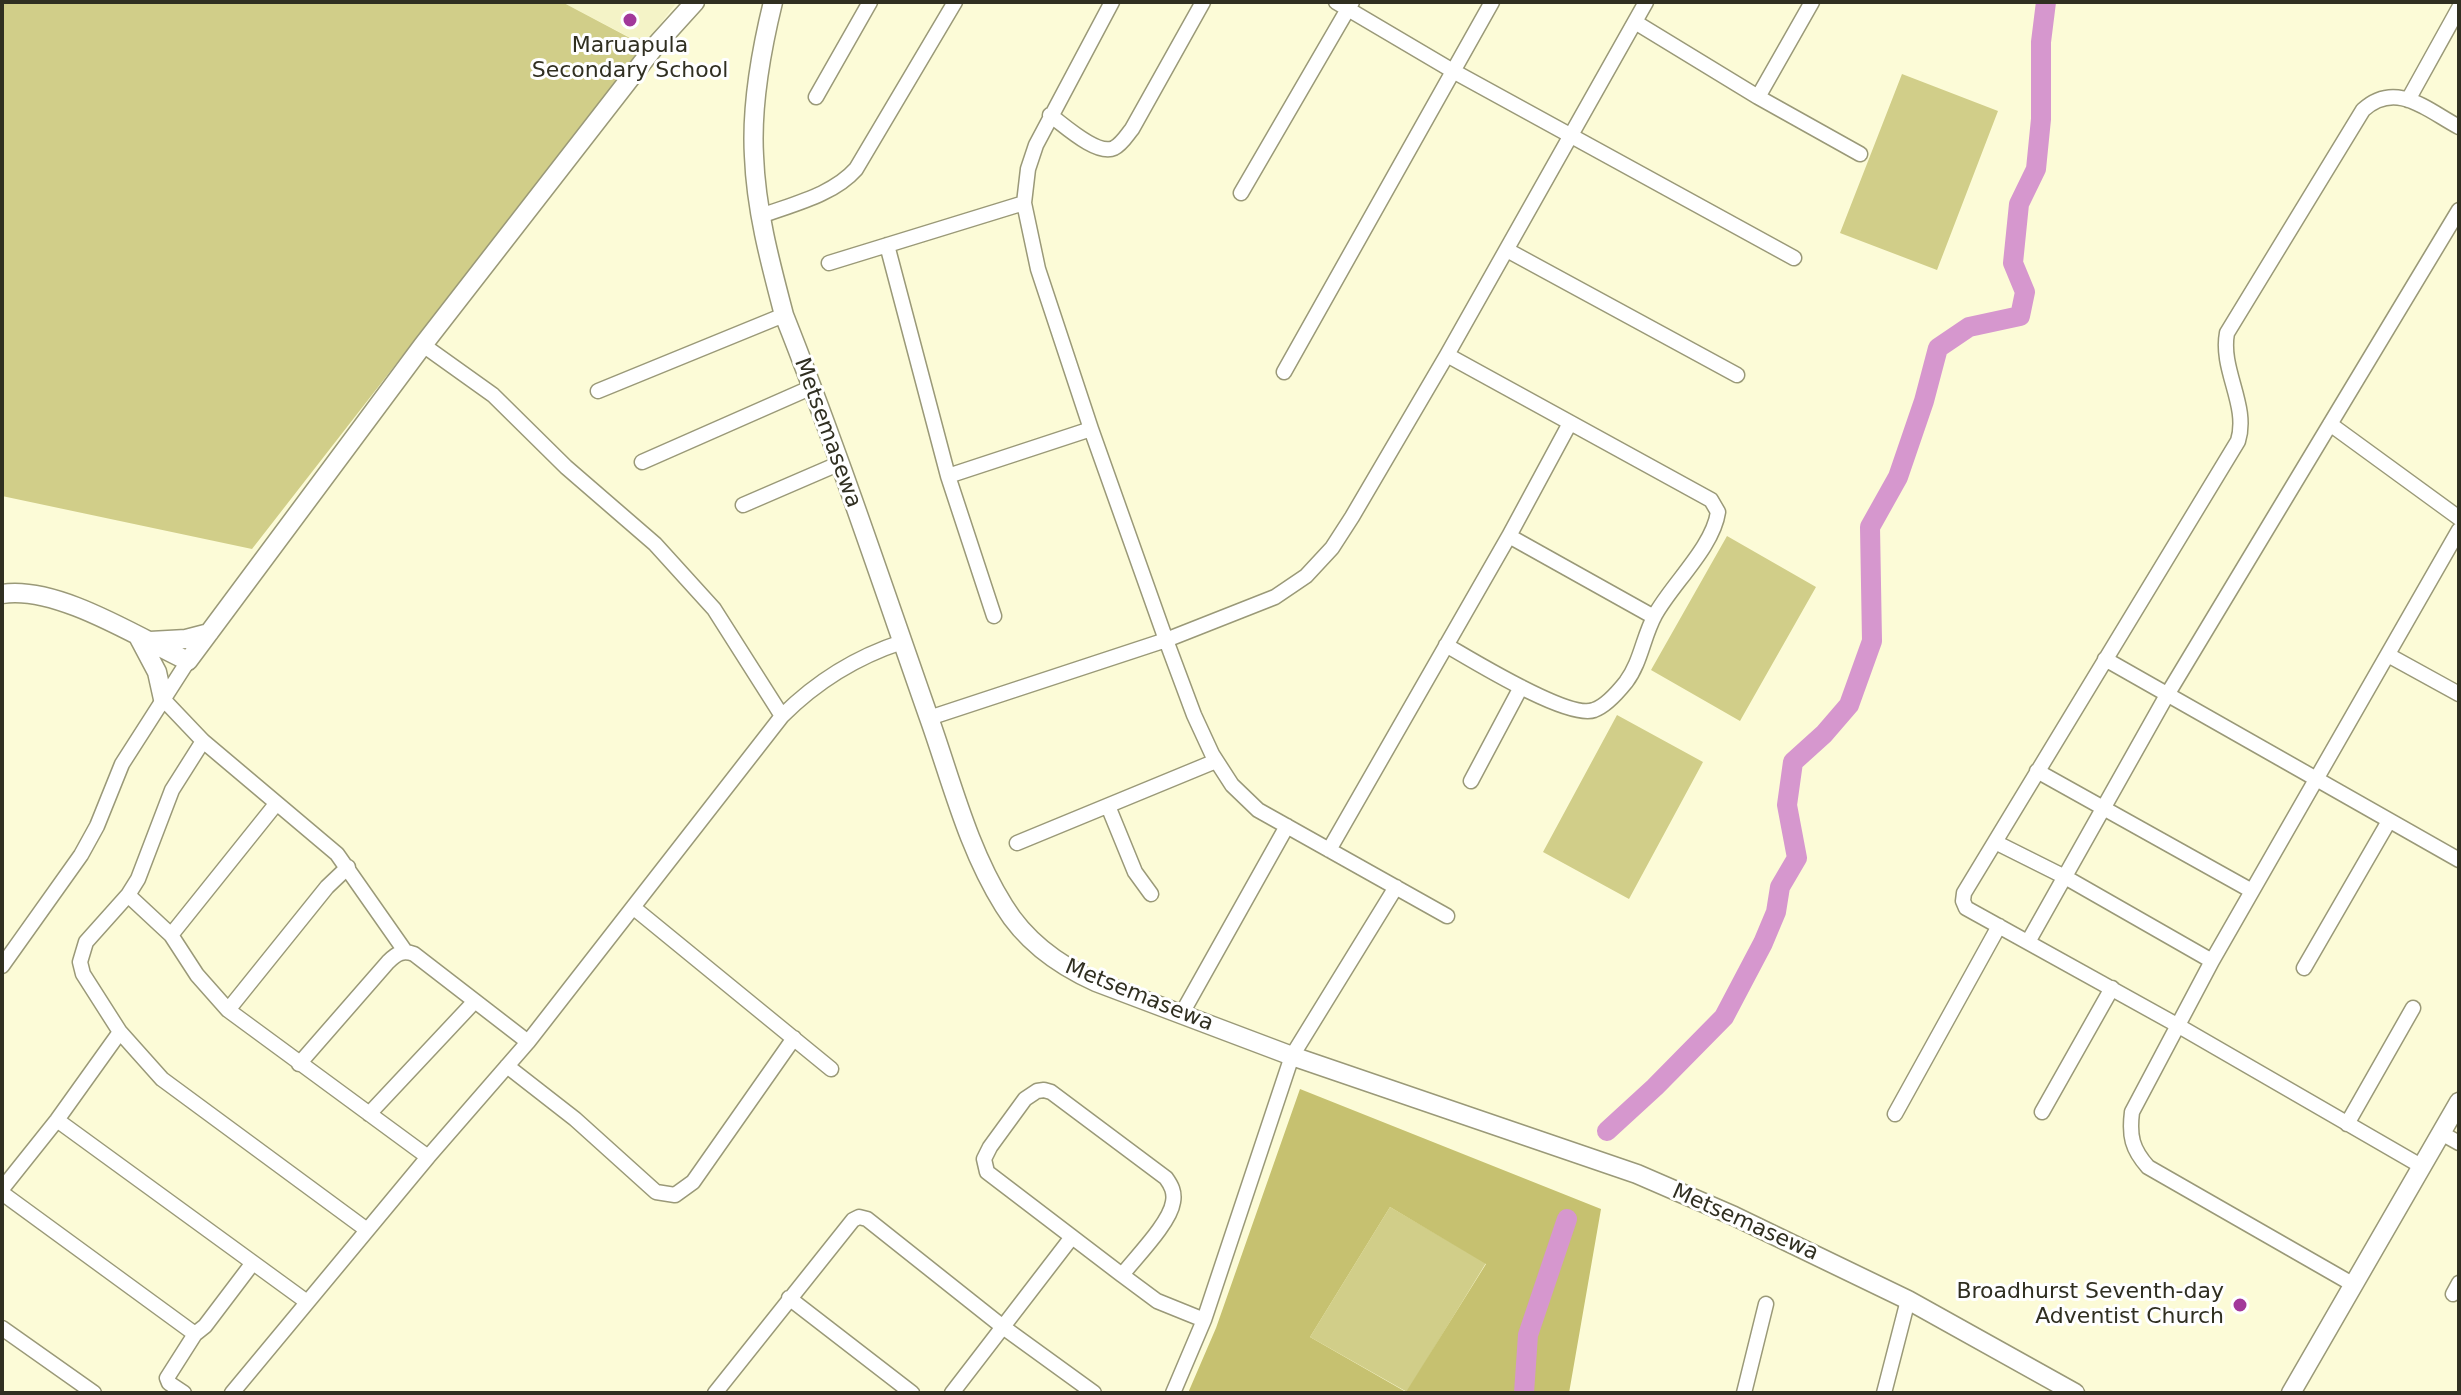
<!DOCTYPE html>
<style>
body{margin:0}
#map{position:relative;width:2461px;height:1395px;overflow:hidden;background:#fcfbd7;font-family:"DejaVu Sans",sans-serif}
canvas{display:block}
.frame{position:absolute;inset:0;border:4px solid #302f21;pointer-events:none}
</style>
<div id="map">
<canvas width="2461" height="1395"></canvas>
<div class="frame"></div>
</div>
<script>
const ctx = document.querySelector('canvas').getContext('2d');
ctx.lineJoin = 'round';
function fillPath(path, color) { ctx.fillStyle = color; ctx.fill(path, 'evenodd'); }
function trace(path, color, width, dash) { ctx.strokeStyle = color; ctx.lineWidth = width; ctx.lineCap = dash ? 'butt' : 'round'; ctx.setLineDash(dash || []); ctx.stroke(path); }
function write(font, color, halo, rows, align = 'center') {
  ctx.font = font + ' "DejaVu Sans",sans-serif'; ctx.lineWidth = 6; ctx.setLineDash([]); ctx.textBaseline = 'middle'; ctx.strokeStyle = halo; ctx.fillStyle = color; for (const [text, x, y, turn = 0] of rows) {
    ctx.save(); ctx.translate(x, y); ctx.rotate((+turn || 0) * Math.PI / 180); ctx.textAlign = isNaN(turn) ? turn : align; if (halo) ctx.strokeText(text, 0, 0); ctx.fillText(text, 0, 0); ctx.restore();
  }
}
const built = new Path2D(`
 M562 2H677L649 39 631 38Z`);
const green = new Path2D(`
 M2 2H562L630 38 649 39 252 549 2 496Z
 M1902 74 1998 111 1937 270 1840 233Z
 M1727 536 1816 587 1740 721 1651 670Z
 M1617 715 1703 762 1629 899 1543 852Z
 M1390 1207 1486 1263 1407 1392 1310 1337Z`);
const forest = new Path2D(`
 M1300 1089 1601 1209 1569 1393H1188L1216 1328ZM1390 1207 1486 1264 1406 1392 1310 1337Z`);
const river = new Path2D(`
 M1607 1131 1655 1087 1724 1017 1763 943 1776 912 1780 887 1797 858 1787 805 1793 762 1824 734 1849 705 1872 641 1870 527 1898 477 1924 401 1938 348 1969 327 2020 316 2025 292 2013 263 2019 204 2036 169 2041 119V42L2046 2
 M1524 1393 1528 1335 1567 1219`);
const street = new Path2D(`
 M1112 2 1036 145 1028 169 1024 203 1038 269 1091 429 1166 640 1194 715 1212 754 1232 785 1258 810 1447 916
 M1336 2 1453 71 1794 258
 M1635 22 1758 97 1860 154
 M816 97 870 2
 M1758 97 1812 2
 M2408 100 2459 8
 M1050 115C1064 125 1097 156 1114 148 1122 144 1127 135 1132 129L1203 2
 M1241 193 1352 2
 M761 216C793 204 833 195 856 169L955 2
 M887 245 948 476 994 616
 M1507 250 1737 375
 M829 263 1024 203
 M423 345 493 395 566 467 655 544 714 609 782 716
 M1284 372 1492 2
 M598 391 784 315
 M2330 424 2459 518
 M642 462 810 388
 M948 476 1091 429
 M743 505 838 464
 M1509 536 1654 617
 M1446 645C1472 660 1569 720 1594 710 1606 706 1618 692 1626 682 1641 662 1643 637 1655 615 1672 584 1713 547 1718 512L1711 500 1447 355
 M2388 655 2459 694
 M2105 659 2459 860
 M163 699 203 741 337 854 405 951
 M929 718 1166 640 1275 597 1306 576 1332 548 1352 517 1447 355 1646 2
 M203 741 172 790 138 879 128 895 86 942 80 962 83 974 120 1032 162 1079 367 1230
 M2037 771 2252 891
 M1471 781 1521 687
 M1108 806 1135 872 1151 894
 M1995 842 2065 877 2212 961
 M1017 843 1216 761
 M1329 850 1509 536 1570 423
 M128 895 171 935 197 975 228 1010 428 1157
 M634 908 831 1069
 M171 935 276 804
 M2028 942 2167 695 2459 210
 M2 966 81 855 97 826 122 764 188 661
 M2304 968 2389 821
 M228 1010 327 887 348 867
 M1181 1015 1287 826
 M299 1064 388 962C397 953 403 950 414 954L528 1042
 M507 1066 575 1119 656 1192 675 1195 693 1182 794 1038
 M1044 1090 1051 1092 1166 1178C1171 1185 1175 1192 1173 1202 1170 1223 1136 1257 1122 1275L987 1172 984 1159 990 1147 1025 1099 1037 1091Z
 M2042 1112 2112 988
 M369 1114 475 1001
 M1895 1114 1999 926
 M57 1120 307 1302
 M2347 1124 2413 1008
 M2441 1133 2459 1143
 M2421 1166 2177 1025 1966 908 1963 901 1964 893 2238 441C2249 405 2220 370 2227 333L2363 110C2396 80 2427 110 2459 127
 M2 1189 57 1120 120 1032
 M2 1193 195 1334 205 1326 252 1264
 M1122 1275 1157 1301 1204 1320
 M2354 1285 2148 1167C2132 1149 2129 1136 2132 1112L2212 961 2459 530
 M2453 1294 2459 1283
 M789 1298 912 1393
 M2 1328 94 1393
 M184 1393 169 1383 167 1378 195 1334
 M232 1393 428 1157 528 1042 782 716C817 681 856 657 902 642
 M715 1393 853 1220 859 1217 867 1219 1003 1327 1094 1393
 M952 1393 1072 1237
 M1173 1393 1204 1320 1292 1056 1396 887
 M1744 1393 1766 1304
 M1884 1393 1908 1300`);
const secondary = new Path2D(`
 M773 2C761 51 751 105 754 156 756 210 770 262 784 315 836 446 881 581 928 715 951 779 967 847 1004 906 1026 942 1058 965 1096 982L1292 1056 1637 1174 1734 1216 1908 1300 2075 1393
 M2 594C57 585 139 638 188 661L423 345 656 45 695 2
 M139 638 157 672 163 699
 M150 641 186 639 209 633
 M2291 1393 2459 1102`);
const markers = [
 [630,20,8,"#a2389a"],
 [2240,1305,8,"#a2389a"]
];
const poiNames = [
 ["Maruapula",630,46],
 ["Secondary School",630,71],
 ["Broadhurst Seventh-day",2224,1292,"right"],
 ["Adventist Church",2224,1317,"right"]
];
const streetNames = [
 ["Metsemasewa",827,433,70],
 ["Metsemasewa",1139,996,22],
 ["Metsemasewa",1745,1223,24]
];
fillPath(built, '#f4f3c7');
fillPath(green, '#d1ce89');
fillPath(forest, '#c6c170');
trace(river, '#d697ce', 20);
trace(street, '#9a9978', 17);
trace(secondary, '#9a9978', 21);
trace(street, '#fff', 14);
trace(secondary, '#fff', 18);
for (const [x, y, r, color] of markers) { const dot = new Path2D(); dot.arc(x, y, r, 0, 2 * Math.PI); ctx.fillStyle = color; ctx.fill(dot); trace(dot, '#fff', 3); }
write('22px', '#302f21', '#fff', poiNames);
write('22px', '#302f21', '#fff', streetNames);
</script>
